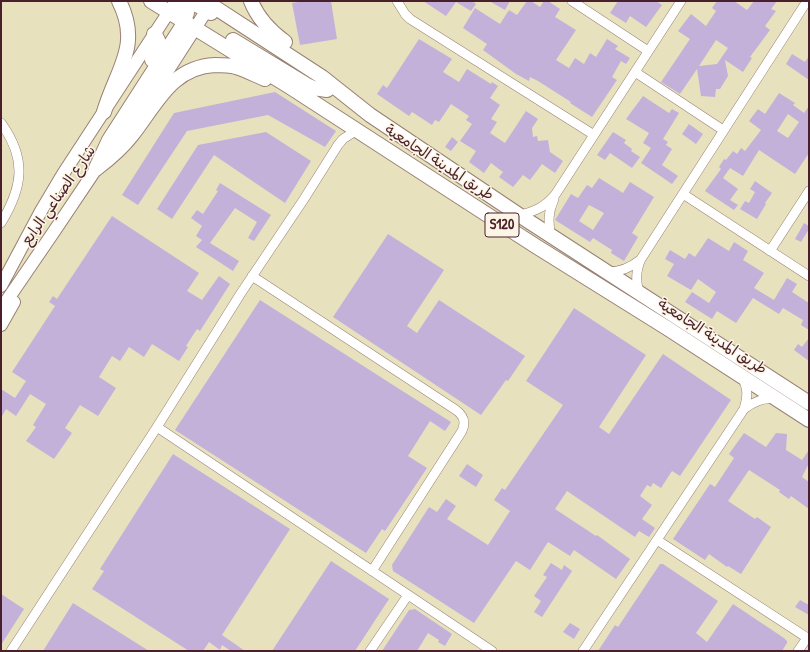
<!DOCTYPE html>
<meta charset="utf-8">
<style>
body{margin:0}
#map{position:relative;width:810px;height:652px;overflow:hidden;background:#e8e1be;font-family:"Patrick Hand",sans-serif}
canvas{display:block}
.frame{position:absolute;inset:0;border:2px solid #4a1f2b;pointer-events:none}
</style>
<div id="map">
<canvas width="810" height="652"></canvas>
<div class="frame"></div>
</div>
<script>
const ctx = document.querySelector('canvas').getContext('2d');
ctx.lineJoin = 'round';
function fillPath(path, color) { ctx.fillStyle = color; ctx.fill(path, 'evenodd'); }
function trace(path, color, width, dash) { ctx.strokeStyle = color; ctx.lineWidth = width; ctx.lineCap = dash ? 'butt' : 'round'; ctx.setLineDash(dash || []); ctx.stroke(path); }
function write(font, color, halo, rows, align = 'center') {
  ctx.font = font + ' "Patrick Hand","Playpen Sans Arabic",sans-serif'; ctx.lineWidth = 3; ctx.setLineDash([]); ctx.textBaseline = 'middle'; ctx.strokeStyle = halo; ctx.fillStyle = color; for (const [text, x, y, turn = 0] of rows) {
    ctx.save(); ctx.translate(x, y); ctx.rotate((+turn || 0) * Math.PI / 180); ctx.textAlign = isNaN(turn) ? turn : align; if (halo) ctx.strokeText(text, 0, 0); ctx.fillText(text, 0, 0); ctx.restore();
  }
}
const building = new Path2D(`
 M305 1H331L337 39 300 45 292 3Z
 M423 1H472L476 4 471 11 456 2 446 16Z
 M489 1H510L505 10Z
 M527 1H531L540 7 544 1H548L560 9 555 17 576 30 556 60 569 68 575 58 584 64 590 53 596 57 607 39 618 46 615 49 630 58 626 64 621 61 612 77 617 80 592 117 570 103 571 102 538 81 530 77 529 81 516 74 483 50 487 44 463 28 475 8 500 24 509 10 517 15Z
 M618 1H656L662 5 646 27 630 16 626 23 610 13Z
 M717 1H734L747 10 754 1H777L771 9 776 11 765 26 770 30 750 57 752 58 743 72 725 60 728 76 720 89H716L715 97 701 96 697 69 680 94 661 82 690 39 678 31 691 14 706 26 716 11 712 8ZM716 40 728 48 717 64 699 66Z
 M419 39 452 59 443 72 459 82 467 69 491 84 492 82 498 86 490 98 500 105 491 119 497 122 490 133 505 143 526 111 538 119 532 128 533 137 537 136 538 141 548 140 550 152 563 161 555 173 542 164 530 180 523 175 513 187 499 177 503 172 491 163 484 173 469 162 476 151 460 141 472 124 466 120 469 116 451 104 439 122 435 120 432 125 412 112 409 116 377 94 383 85 387 88Z
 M792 54 805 62 809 56V80L786 64Z
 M275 92 336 131 325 147 268 115 187 131 138 205 122 195 174 113Z
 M779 93 795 103 793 105 804 113 809 106V153L795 174 759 150 743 176 730 168 723 178 738 189 730 200 738 205 734 210 705 191 721 169 719 167 724 159 726 160 733 151 737 154 741 148 745 151 761 130 749 121 758 109 765 114ZM788 114 799 122 788 138 777 131Z
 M643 96 669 113 672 109 679 113 663 139 668 142 666 145 672 149 662 165 678 176 672 184 641 163 651 148 643 143 649 133 626 119Z
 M689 124 703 134 696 144 682 134Z
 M266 132 311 161 285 203 214 155 172 219 157 209 198 145Z
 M613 132 626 140 624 143 632 149 631 151 640 157 632 168 610 153 605 160 597 155Z
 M452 137 458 142 451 151 445 147Z
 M599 178 623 193 630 182 654 197 632 233 638 237 624 261 611 253 612 250 593 238 590 242 555 220 571 194 578 198 587 185 592 188ZM589 205 604 213 593 230 579 221Z
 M755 181 772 193 765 203 766 204 757 219 740 209 745 201 749 203 755 192 750 189Z
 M220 183 271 215 254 241 248 238 257 222 235 208 210 243 239 261 233 271 196 247 202 240 196 236 202 226 191 218 197 210 203 214 218 191 216 190Z
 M112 216 199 273 187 291 202 300 219 276 230 284 200 331 197 329 186 346 188 347 179 361 152 344 144 357 129 347 120 361 112 356 99 377 116 388 98 416 80 405 65 428 72 433 54 459 26 441 36 427 33 425 46 404 30 394 16 416 6 409 1 418V389L15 398 26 381 12 372 55 306 49 302 53 296 57 299Z
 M804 223 809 226V229L801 242 795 239Z
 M388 234 444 270 407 326 417 333 439 300 525 356 508 381 506 380 481 415 333 317Z
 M708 238 729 251 734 242 748 251 743 260 764 273 754 288 774 300 787 278 797 284 792 292 809 303V330L801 325 803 320 783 308 779 314 753 298 736 323 717 311 712 319 685 302 692 292 709 303 716 292 698 279 691 290 667 276 674 264 665 259 670 250 685 259 689 253 695 257Z
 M260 300 451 422 445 431 430 421 408 456 427 468 385 531 382 529 366 553 175 430Z
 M574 308 646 355 599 427 609 434 663 354 731 400 680 476 672 471 661 488 653 483 651 487 647 485 640 496 652 505 642 519 655 528 649 537 639 531 635 537 567 491 555 509 596 536 597 535 630 559 616 579 574 550 570 556 548 542 530 570 516 561 474 623 393 571 392 565 429 507 437 512 446 499 456 506 447 519 488 545 510 511 494 500 502 488 505 490 563 405 526 381Z
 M809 338V361L794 350 798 344 802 347Z
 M744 433 766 447 776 433 787 434 786 450 802 460 809 450V463L802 477 809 482V509L791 496 789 499 779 492 780 490 749 470 728 501 755 519 757 517 771 527 741 574 728 566 727 567 709 554 705 560 673 539 710 484 715 487 734 458 729 454Z
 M173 454 290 529 222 635 245 651H231L222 645 220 650 209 642 203 651H189L92 589 104 571 100 569Z
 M467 464 483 475 476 487 459 476Z
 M331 561 389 599 355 651H272Z
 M551 563 562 570 564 565 572 571 542 617 534 612 541 601 534 596 547 577 543 575Z
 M660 564H663L718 601 696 633 707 642 733 604 784 638 787 641V643L782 651H598L615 625 618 627Z
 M1 594 24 609 1 645Z
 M800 600 809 605V615L795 607Z
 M73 603 149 651H43Z
 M415 609 452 634 445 646 438 642 439 640 428 633 417 651H382L409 610Z
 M570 623 580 629 574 639 563 632Z`);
const minor = new Path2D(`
 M397 1 405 14 410 19 594 135
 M572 1 648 51
 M635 72 723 130
 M1 123C27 159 23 187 1 223
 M683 194 809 276
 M519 215C534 212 545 207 555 195L681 1
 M551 237C548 223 548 212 554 199
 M770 251 809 191
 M608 272C621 272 630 268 640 260
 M252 276 456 410C464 416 466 422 462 431L372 571
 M639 292C635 280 636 270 641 259L807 1
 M744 409C753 402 762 398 774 398
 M157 427 492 651
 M657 540 809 639
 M11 651 157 427 241 293 304 199 338 145 343 139 357 130
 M370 651 408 595
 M583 651 744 409C748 397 748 388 742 377
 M798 651 807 638`);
const secondary = new Path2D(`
 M1 286 41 211 63 174 174 4
 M1 309 55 230 96 169 147 103 212 2
 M1 325 14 302`);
const primary = new Path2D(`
 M151 1 290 87 534 245 667 328 809 420
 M205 1 322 77 370 115 519 215 809 403
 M251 1C258 19 270 31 285 42
 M169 12C188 1 192 1 211 13
 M233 40 307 85 313 88 327 90
 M152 60C158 51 163 44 154 34
 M104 112C116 70 142 46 119 1
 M96 168 109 140 181 28 187 13
 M96 169C109 159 122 148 132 135 156 105 171 67 215 65 222 65 230 65 236 67 246 70 255 75 265 79`);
const shields = [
 [502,225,34]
];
const shieldNames = [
 ["S120",502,225]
];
const streetNames = [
 ["طريق المدينة الجامعية",439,163,33],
 ["شارع الصناعي الرابع",59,196,-55],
 ["طريق المدينة الجامعية",712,337,33]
];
fillPath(building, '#c3b1da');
trace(minor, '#998074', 10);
trace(secondary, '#998074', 14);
trace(primary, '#998074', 16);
trace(minor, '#fff', 9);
trace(secondary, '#fff', 12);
trace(primary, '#fff', 14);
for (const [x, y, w] of shields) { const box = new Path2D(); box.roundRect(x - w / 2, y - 12, w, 24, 3); ctx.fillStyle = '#fcf5e5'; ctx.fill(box); trace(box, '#4a1f2b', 1); }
write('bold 14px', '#4a1f2b', null, shieldNames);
write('15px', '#4a1f2b', '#fcf5e5', streetNames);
</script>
